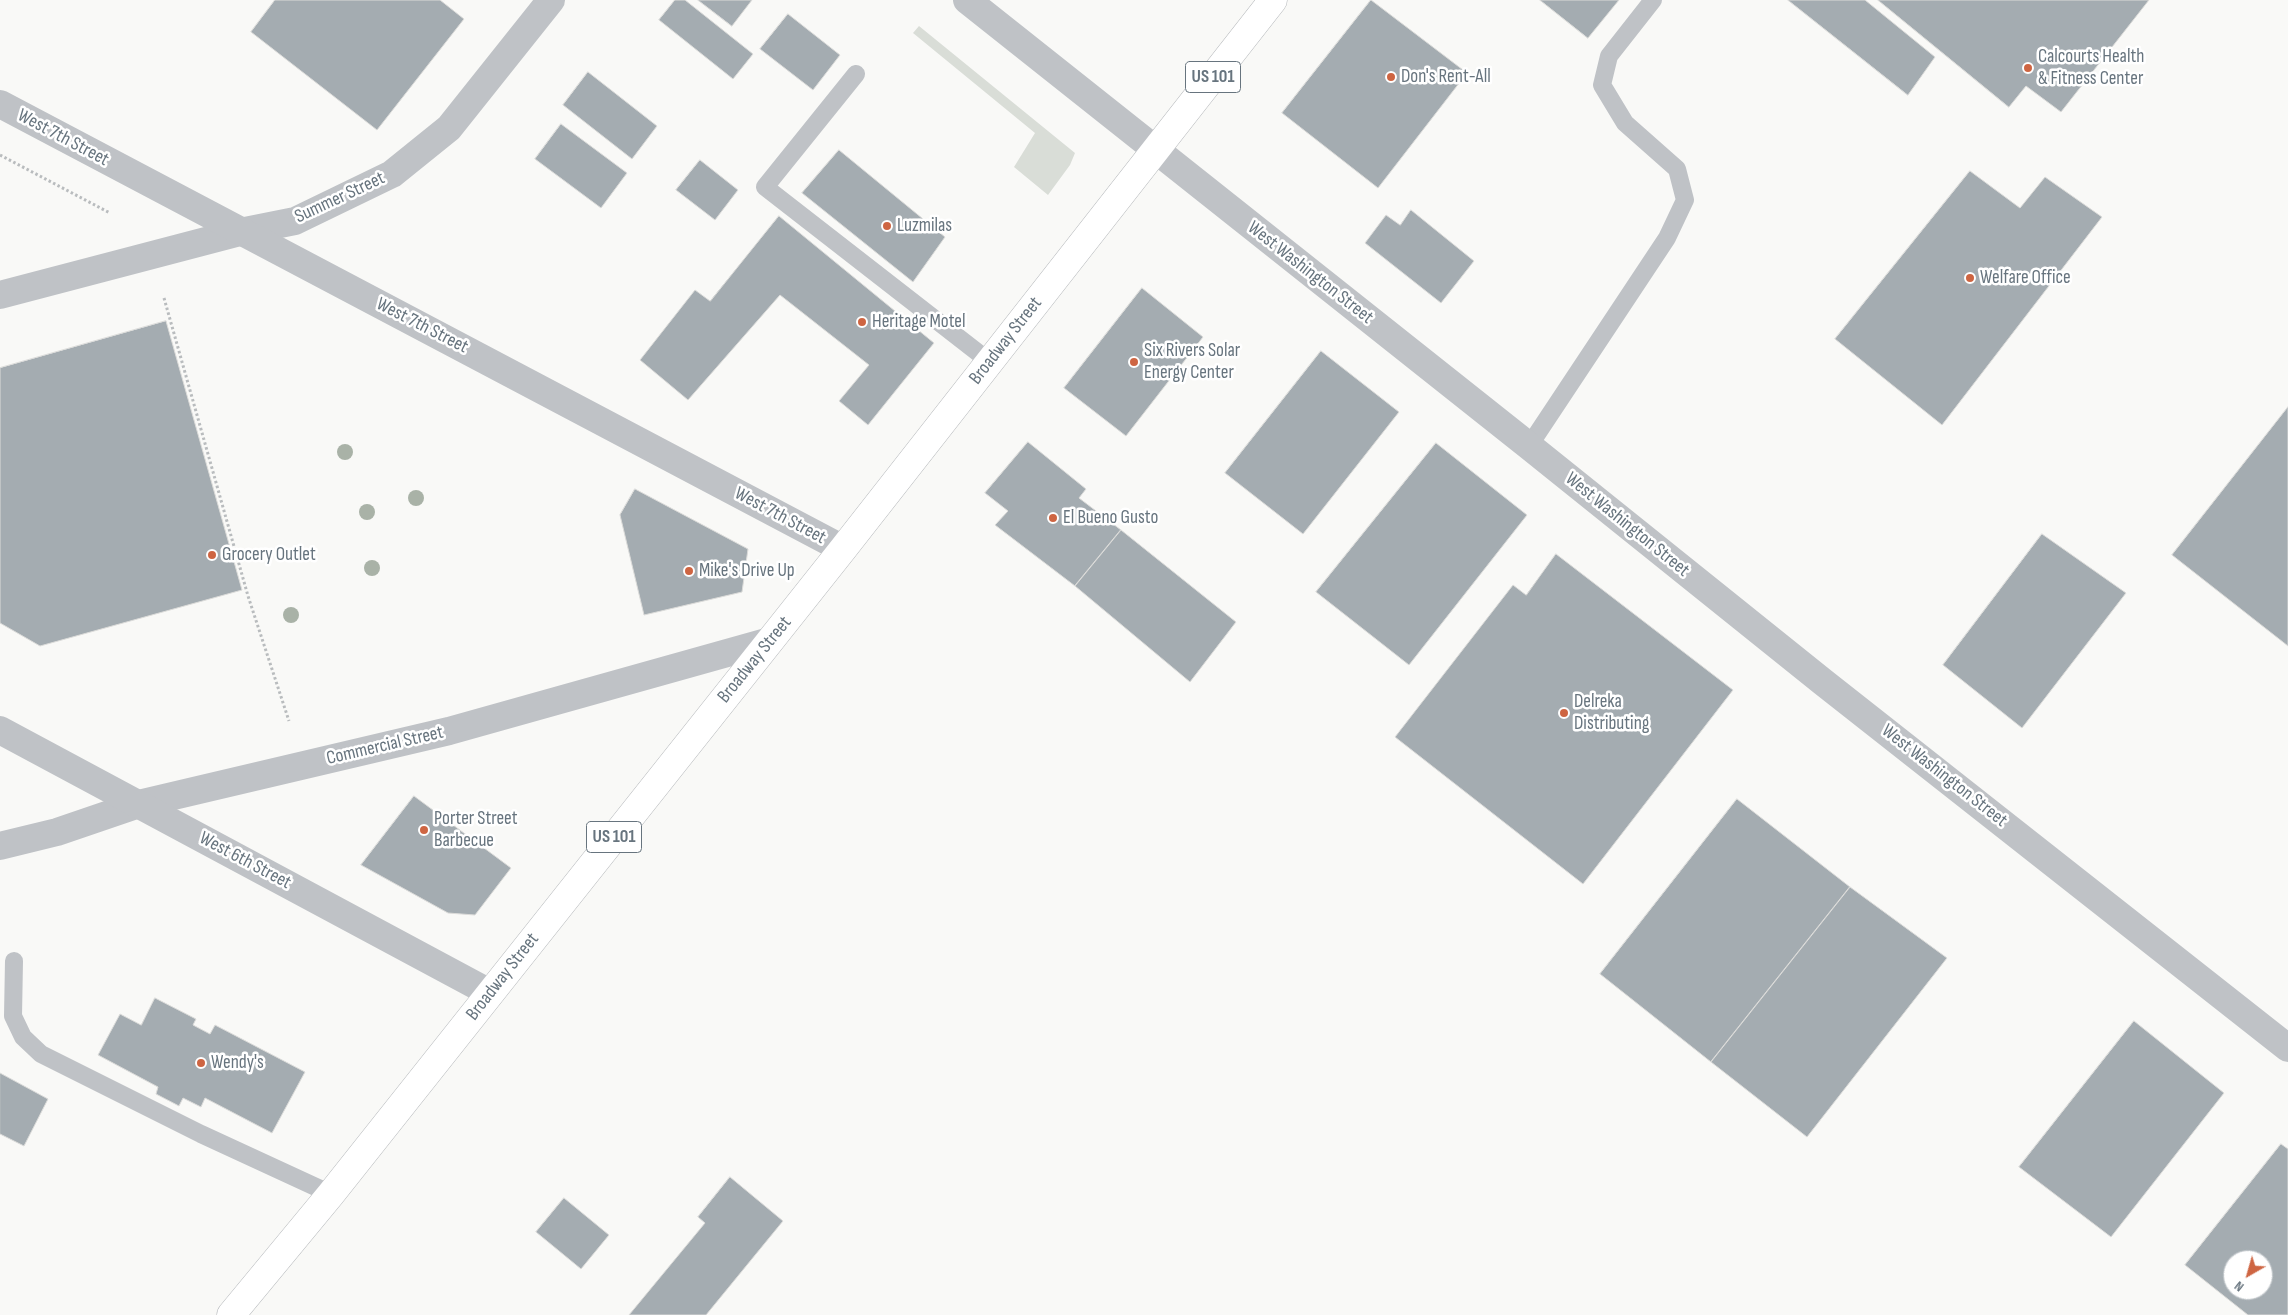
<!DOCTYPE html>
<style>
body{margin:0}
#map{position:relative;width:2288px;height:1315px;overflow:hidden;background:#f9f9f7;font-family:"Sofia Sans Condensed",sans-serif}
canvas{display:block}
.north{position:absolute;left:2223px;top:1250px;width:50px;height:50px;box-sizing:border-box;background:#fff;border:1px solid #c2c7cb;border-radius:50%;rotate:218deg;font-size:14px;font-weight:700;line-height:20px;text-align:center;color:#67747e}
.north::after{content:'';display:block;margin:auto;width:18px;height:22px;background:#ce6542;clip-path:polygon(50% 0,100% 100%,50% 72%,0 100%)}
</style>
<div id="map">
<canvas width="2288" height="1315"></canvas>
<div class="north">N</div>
</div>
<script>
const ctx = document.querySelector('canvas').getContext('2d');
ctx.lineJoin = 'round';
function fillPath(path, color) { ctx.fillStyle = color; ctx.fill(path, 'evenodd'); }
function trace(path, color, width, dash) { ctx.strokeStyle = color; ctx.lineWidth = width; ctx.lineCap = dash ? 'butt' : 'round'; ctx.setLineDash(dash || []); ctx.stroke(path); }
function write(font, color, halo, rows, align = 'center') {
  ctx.font = font + ' "Sofia Sans Condensed",sans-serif'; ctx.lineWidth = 5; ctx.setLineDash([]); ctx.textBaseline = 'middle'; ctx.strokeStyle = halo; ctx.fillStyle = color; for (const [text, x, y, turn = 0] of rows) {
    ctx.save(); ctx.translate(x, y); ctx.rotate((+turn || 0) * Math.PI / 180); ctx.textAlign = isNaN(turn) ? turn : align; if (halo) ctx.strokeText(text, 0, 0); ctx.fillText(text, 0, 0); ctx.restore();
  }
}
const green = new Path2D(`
 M919 26 1075 153 1070 165 1048 195 1014 167 1035 133 913 33Z`);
const building = new Path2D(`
 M275 0H440L464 19 377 130 251 32Z
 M675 0H685L753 54 733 79 659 20Z
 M698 0H752L732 26Z
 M1371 0 1467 73 1378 188 1282 113Z
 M1540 0H1619L1588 38Z
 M1788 0H1865L1935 57 1908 95Z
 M1878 0H2149L2061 112 2026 86 2009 107Z
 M788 14 840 55 813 90 760 49Z
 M588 72 657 126 632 159 563 105Z
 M561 124 627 173 601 208 535 159Z
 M839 150 945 237 913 282 802 193Z
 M700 160 738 190 715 220 676 190Z
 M1970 171 2020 208 2045 177 2102 217 1942 425 1835 339Z
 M1411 210 1474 261 1441 303 1365 243 1386 215 1400 225Z
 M779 216 934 343 868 425 839 401 869 365 780 295 688 400 640 360 695 290 710 301Z
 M1142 288 1203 337 1126 436 1064 388Z
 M166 321 242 590 40 646 0 623V368Z
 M1321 351 1399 412 1303 534 1225 473Z
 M2288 407V646L2172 555Z
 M1028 442 1086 489 1079 498 1121 530 1075 586 995 525 1008 511 985 493Z
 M1436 443 1527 515 1409 665 1316 592Z
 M635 489 748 549 742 592 644 615 620 515Z
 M1121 530 1236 622 1190 682 1075 586Z
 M2042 534 2126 593 2022 728 1943 665Z
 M1556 554 1733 690 1583 884 1395 737 1513 585 1526 595Z
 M414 796 511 868 475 915 448 913 361 865Z
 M1737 799 1850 887 1711 1062 1600 974Z
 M1850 887 1947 958 1807 1137 1711 1062Z
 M155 998 196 1019 193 1025 210 1034 215 1025 305 1072 272 1133 205 1098 201 1107 183 1098 179 1106 156 1094 158 1087 98 1055 120 1014 141 1025Z
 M2134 1021 2224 1093 2111 1237 2019 1167Z
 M0 1073 48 1099 24 1146 0 1134Z
 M2281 1144 2288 1149V1315H2248L2185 1265ZM2233 1260H2263V1290H2233Z
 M730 1177 783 1221 706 1315H629L705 1223 698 1217Z
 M564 1198 609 1235 581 1269 536 1232Z`);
const path = new Path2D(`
 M0 155 110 213
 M164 298 248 596 289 721`);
const service = new Path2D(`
 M856 74 765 187 990 362
 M1529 446 1667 238 1685 200 1677 169 1625 123 1602 85 1609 56 1653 0
 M14 961 13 1016 23 1037 41 1054 201 1134 331 1194`);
const minor = new Path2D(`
 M967 0 1529 446 1823 682 2288 1048
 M0 295 240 232 295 221 392 174 449 128 551 0
 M0 846 57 832 139 804 449 731 770 641`);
const tertiary = new Path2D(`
 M0 104 843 549
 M0 730 490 993`);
const trunk = new Path2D(`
 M231 1315 331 1194 843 549 1273 0`);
const trees = [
 [345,452],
 [416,498],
 [367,512],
 [372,568],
 [291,615]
];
const markers = [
 [2028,68,5,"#ce6542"],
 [1391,77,5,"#ce6542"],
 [887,226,5,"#ce6542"],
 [1970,278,5,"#ce6542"],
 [862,322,5,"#ce6542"],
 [1134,362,5,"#ce6542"],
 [1053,518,5,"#ce6542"],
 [212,555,5,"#ce6542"],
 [689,571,5,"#ce6542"],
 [1564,713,5,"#ce6542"],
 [424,830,5,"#ce6542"],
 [201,1063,5,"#ce6542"]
];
const shields = [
 [1213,77,55],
 [614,837,55]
];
const shieldNames = [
 ["US 101",1213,77],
 ["US 101",614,837]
];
const poiNames = [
 ["Calcourts Health",2038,57],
 ["& Fitness Center",2038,79],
 ["Don's Rent-All",1401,77],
 ["Luzmilas",897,226],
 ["Welfare Office",1980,278],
 ["Heritage Motel",872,322],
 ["Six Rivers Solar",1144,351],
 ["Energy Center",1144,373],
 ["El Bueno Gusto",1063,518],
 ["Grocery Outlet",222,555],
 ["Mike's Drive Up",699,571],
 ["Delreka",1574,702],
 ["Distributing",1574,724],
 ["Porter Street",434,819],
 ["Barbecue",434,841],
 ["Wendy's",211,1063]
];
const streetNames = [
 ["West 7th Street",63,138,28],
 ["Summer Street",340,198,-25],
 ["West Washington Street",1310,273,38],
 ["West 7th Street",422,326,27],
 ["Broadway Street",1006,341,-52],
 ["West 7th Street",780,516,28],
 ["West Washington Street",1627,525,39],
 ["Broadway Street",755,660,-51],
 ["Commercial Street",385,746,-13],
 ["West Washington Street",1944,776,38],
 ["West 6th Street",245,861,28],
 ["Broadway Street",503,977,-52]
];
fillPath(green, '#d9ddd7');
fillPath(building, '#a4acb1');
trace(building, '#dbdbd9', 1);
trace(trunk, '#b3b6b9', 29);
trace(path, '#b9bcbe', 3, [2.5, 2.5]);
trace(service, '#bfc2c6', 18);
trace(minor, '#bfc2c6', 28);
trace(tertiary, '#bfc2c6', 28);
trace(trunk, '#fff', 28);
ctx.fillStyle = '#a9b2a7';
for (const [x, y] of trees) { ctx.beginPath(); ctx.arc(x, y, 8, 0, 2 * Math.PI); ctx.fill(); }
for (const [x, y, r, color] of markers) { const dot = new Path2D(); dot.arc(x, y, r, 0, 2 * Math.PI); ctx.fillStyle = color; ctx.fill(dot); trace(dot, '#fff', 2); }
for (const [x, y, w] of shields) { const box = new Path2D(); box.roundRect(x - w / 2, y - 15.5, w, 31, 4); ctx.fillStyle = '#fff'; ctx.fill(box); trace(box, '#67747e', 1); }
write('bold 18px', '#67747e', null, shieldNames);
write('19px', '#67747e', '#fff', poiNames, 'left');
write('19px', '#67747e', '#fff', streetNames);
</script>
